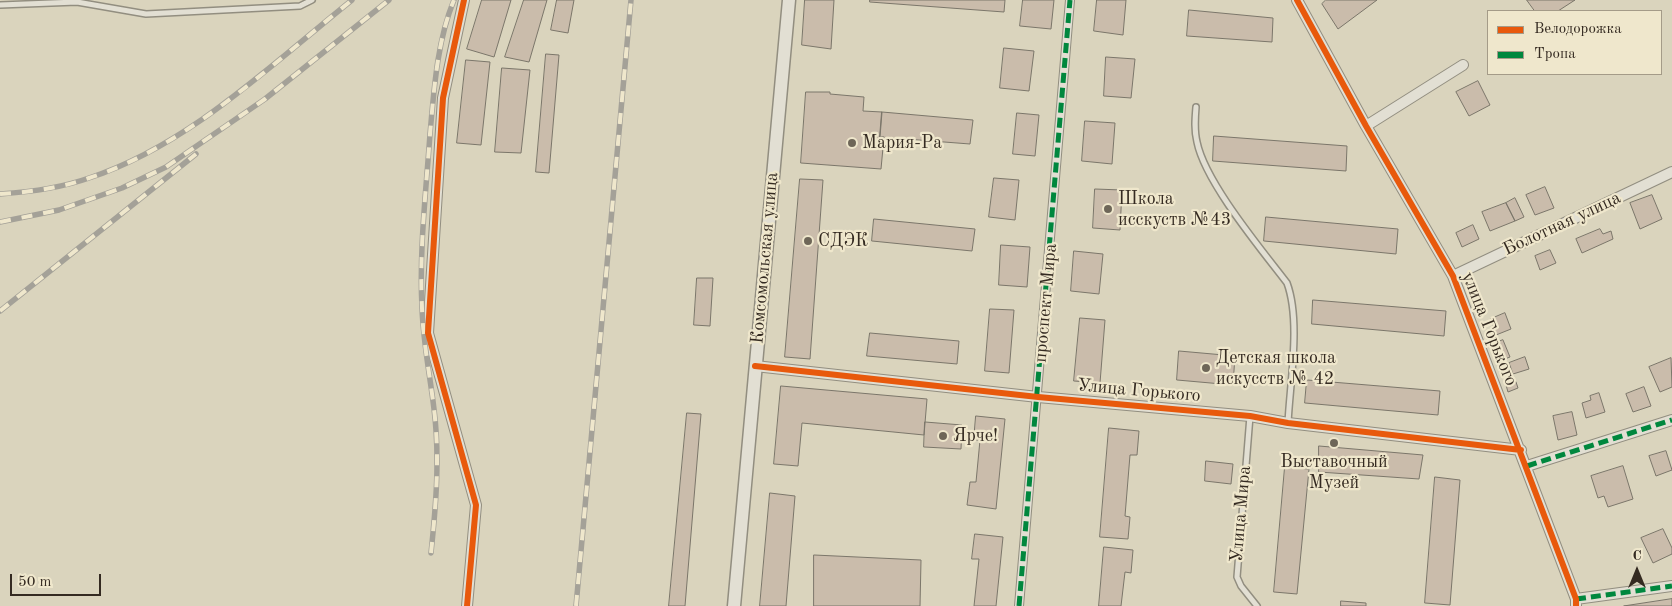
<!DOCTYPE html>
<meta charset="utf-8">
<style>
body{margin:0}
#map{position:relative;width:1672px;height:606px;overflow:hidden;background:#dad4bd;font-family:"Old Standard TT",serif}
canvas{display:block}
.legend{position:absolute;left:1487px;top:10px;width:175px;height:65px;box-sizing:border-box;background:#efe7cc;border:1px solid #a49b88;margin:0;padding:6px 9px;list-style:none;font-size:15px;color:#342a21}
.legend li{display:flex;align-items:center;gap:10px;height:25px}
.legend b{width:25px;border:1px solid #a49b88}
.north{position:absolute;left:1612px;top:546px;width:50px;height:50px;-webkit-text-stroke:4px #efe7cc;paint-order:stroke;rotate:0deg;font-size:14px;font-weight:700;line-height:20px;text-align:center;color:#342a21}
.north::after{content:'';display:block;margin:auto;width:18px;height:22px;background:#342a21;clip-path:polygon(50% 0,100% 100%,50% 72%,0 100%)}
.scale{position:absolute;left:10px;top:574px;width:91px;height:22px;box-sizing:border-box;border:2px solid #342a21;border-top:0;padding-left:6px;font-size:15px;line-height:18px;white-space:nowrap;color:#342a21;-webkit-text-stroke:4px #efe7cc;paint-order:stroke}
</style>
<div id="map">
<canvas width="1672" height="606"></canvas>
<ul class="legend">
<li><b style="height:6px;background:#e8590c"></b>Велодорожка</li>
<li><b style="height:6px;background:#00873e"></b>Тропа</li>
</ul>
<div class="north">С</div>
<div class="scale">50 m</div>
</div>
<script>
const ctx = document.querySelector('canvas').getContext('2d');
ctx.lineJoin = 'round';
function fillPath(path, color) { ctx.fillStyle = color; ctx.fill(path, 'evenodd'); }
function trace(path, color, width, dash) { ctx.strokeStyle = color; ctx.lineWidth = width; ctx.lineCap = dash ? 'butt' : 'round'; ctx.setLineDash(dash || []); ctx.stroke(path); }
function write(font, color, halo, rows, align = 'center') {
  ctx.font = font + ' "Old Standard TT",serif'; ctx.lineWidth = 4.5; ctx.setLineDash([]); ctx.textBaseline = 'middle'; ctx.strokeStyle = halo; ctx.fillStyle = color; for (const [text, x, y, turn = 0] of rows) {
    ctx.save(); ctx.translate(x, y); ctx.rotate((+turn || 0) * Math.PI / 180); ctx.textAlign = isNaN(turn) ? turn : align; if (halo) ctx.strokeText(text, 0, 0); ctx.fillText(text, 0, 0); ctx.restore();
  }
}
const building = new Path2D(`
 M482 0H511L494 57 467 49Z
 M524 0H547L529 62 505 57Z
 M557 0H574L568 33 551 30Z
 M805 0H834L831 49 802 45Z
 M870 0H1005L1004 12 870 2Z
 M1023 0H1054L1051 29 1020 26Z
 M1097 0H1126L1123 35 1094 31Z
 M1326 0H1377L1338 29 1322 4Z
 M1527 0H1575L1558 11H1535Z
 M1189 10 1273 18 1272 42 1187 36Z
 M1004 48 1034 51 1029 91 1000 88Z
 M546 54 559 55 549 173 536 172Z
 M1106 57 1135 59 1131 98 1104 96Z
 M466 60 490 62 481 145 457 143Z
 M502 68 530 70 521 153 495 152Z
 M1478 81 1490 105 1469 116 1456 92Z
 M806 92H830V94L864 97 863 111 882 112 880 137H884L881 169 801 163Z
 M882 112 973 120 970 144 880 137Z
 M1017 113 1039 115 1035 156 1013 154Z
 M1085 121 1115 123 1112 164 1082 161Z
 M1214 136 1347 146 1346 171 1213 161Z
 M994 178 1019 180 1015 220 989 217Z
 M800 179 823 180 810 359 785 357Z
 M1545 187 1554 208 1535 215 1526 195Z
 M1095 189 1122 190 1120 230 1093 228Z
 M1652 195 1662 219 1640 229 1630 203Z
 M1515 198 1524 217 1515 221 1506 203Z
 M1506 203 1515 221 1490 231 1482 212Z
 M1266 217 1398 229 1396 254 1264 241Z
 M874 219 975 229 972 251 872 241Z
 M1473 225 1479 239 1462 247 1456 233Z
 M1600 229 1603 234 1611 231 1613 239 1582 253 1576 239Z
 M1001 245 1030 247 1027 287 999 285Z
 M1550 250 1556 263 1540 270 1535 256Z
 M1074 251 1103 254 1099 294 1071 291Z
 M697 278H713L710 326 694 325Z
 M1313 300 1446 311 1444 336 1312 324Z
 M990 309 1014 310 1009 373 985 371Z
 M1505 313 1511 329 1496 335 1491 319Z
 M1080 318 1105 320 1100 383 1074 381Z
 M870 333 959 341 957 364 867 356Z
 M1503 340 1510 357 1497 362 1491 345Z
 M1179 351 1235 356 1233 385 1177 380Z
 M1525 357 1529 369 1513 374 1509 363Z
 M1671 358 1672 387 1660 392 1649 367Z
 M1307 380 1440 391 1438 415 1305 403Z
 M1516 382 1518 388 1508 392 1506 385Z
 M781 386 927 399 924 435 802 423 798 466 774 464Z
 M1644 387 1651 406 1633 412 1626 394Z
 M1599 393 1605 412 1586 418 1582 403 1591 400 1590 396Z
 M1572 412 1577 435 1558 440 1553 416Z
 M687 413 701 414 685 606H669Z
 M976 416 1005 419 996 509 967 505 970 482H976L980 440H974Z
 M925 422 962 425 961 449 924 447Z
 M1109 428 1139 431 1137 455H1130L1125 516 1130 517 1128 539 1100 537Z
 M1319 446 1423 455 1419 479 1319 472Z
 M1666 451 1672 470 1656 476 1649 456Z
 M1206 461 1233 464 1231 484 1205 481Z
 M1623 466 1633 499 1608 507 1604 496 1598 498 1591 476Z
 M1285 467 1309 469 1297 594 1274 592Z
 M1435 477 1460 480 1450 605 1425 603Z
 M770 493 795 496 786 606H760Z
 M1663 529 1672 548V554L1653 563 1641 538Z
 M975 534 1003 537 996 606H974L979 559H972Z
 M1104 547 1133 550 1131 573 1125 572 1121 606H1099Z
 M814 555 921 560 920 606H814Z
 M1672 599V606H1624Z
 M1341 601 1366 603V606H1341Z`);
const service = new Path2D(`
 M0 5 77 2 146 14 300 6 312 0
 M1196 107C1195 119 1194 130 1197 142 1205 182 1261 249 1287 283 1301 321 1290 382 1288 423
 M1250 416 1237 577 1241 586 1257 606`);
const pedestrian = new Path2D(`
 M1019 606 1070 0`);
const minor = new Path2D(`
 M464 0 443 98 428 333 476 505 467 606
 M1297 0 1366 126 1453 276 1576 599V606
 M1366 126 1463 65
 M1453 276 1672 172
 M755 366 1038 397 1250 416 1288 423 1521 450
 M1527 466 1672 420
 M1576 599 1672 586`);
const tertiary = new Path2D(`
 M734 606 789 0`);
const rail = new Path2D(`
 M0 194C30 192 61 188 89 178 188 146 272 64 352 0
 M0 222 59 210 122 188 166 167 265 99 389 0
 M0 311 196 154
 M431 553C436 505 440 457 434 409 430 375 423 342 422 308 419 250 426 192 430 134 434 90 437 41 454 0
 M576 606 631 0`);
const quiet = new Path2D(`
 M1527 466 1672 420
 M1576 599 1672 586
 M1019 606 1070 0`);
const cycleway = new Path2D(`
 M464 0 443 98 428 333 476 505 467 606
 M1297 0 1366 126 1453 276 1576 599V606
 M755 366 1038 397 1250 416 1288 423 1521 450`);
const markers = [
 [852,143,5,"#6e6658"],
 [1108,209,5,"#6e6658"],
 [808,241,5,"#6e6658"],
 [1206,368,5,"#6e6658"],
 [943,436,5,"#6e6658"],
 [1334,443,5,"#6e6658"]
];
const poiNames = [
 ["Мария-Ра",862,143],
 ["Школа",1118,199],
 ["исскуств №43",1118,220],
 ["СДЭК",818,241],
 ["Детская школа",1216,358],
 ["искусств № 42",1216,379],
 ["Ярче!",953,436],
 ["Выставочный",1334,462,"center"],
 ["Музей",1334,483,"center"]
];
const streetNames = [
 ["Болотная улица",1562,224,-25],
 ["Комсомольская улица",765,258,-85],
 ["проспект Мира",1046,303,-85],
 ["улица Горького",1489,329,68],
 ["Улица Горького",1139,391,5],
 ["Улица Мира",1241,514,-85]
];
fillPath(building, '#cabcab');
trace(building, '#7b766a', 1);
trace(service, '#928e80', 8);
trace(pedestrian, '#928e80', 10);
trace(minor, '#928e80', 12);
trace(tertiary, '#928e80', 15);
trace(service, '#e2dfd3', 5);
trace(pedestrian, '#e2dfd3', 8);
trace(minor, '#e2dfd3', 10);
trace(tertiary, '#e2dfd3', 12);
trace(rail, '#a4a198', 5.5);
trace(rail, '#efe7cc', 4, [11]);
trace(quiet, '#00873e', 5, [10, 5]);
trace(cycleway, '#e8590c', 6);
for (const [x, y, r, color] of markers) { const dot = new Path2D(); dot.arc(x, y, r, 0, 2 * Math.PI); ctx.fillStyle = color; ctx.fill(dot); trace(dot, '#efe7cc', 2); }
write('18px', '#342a21', '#efe7cc', poiNames, 'left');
write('18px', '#342a21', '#efe7cc', streetNames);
</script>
